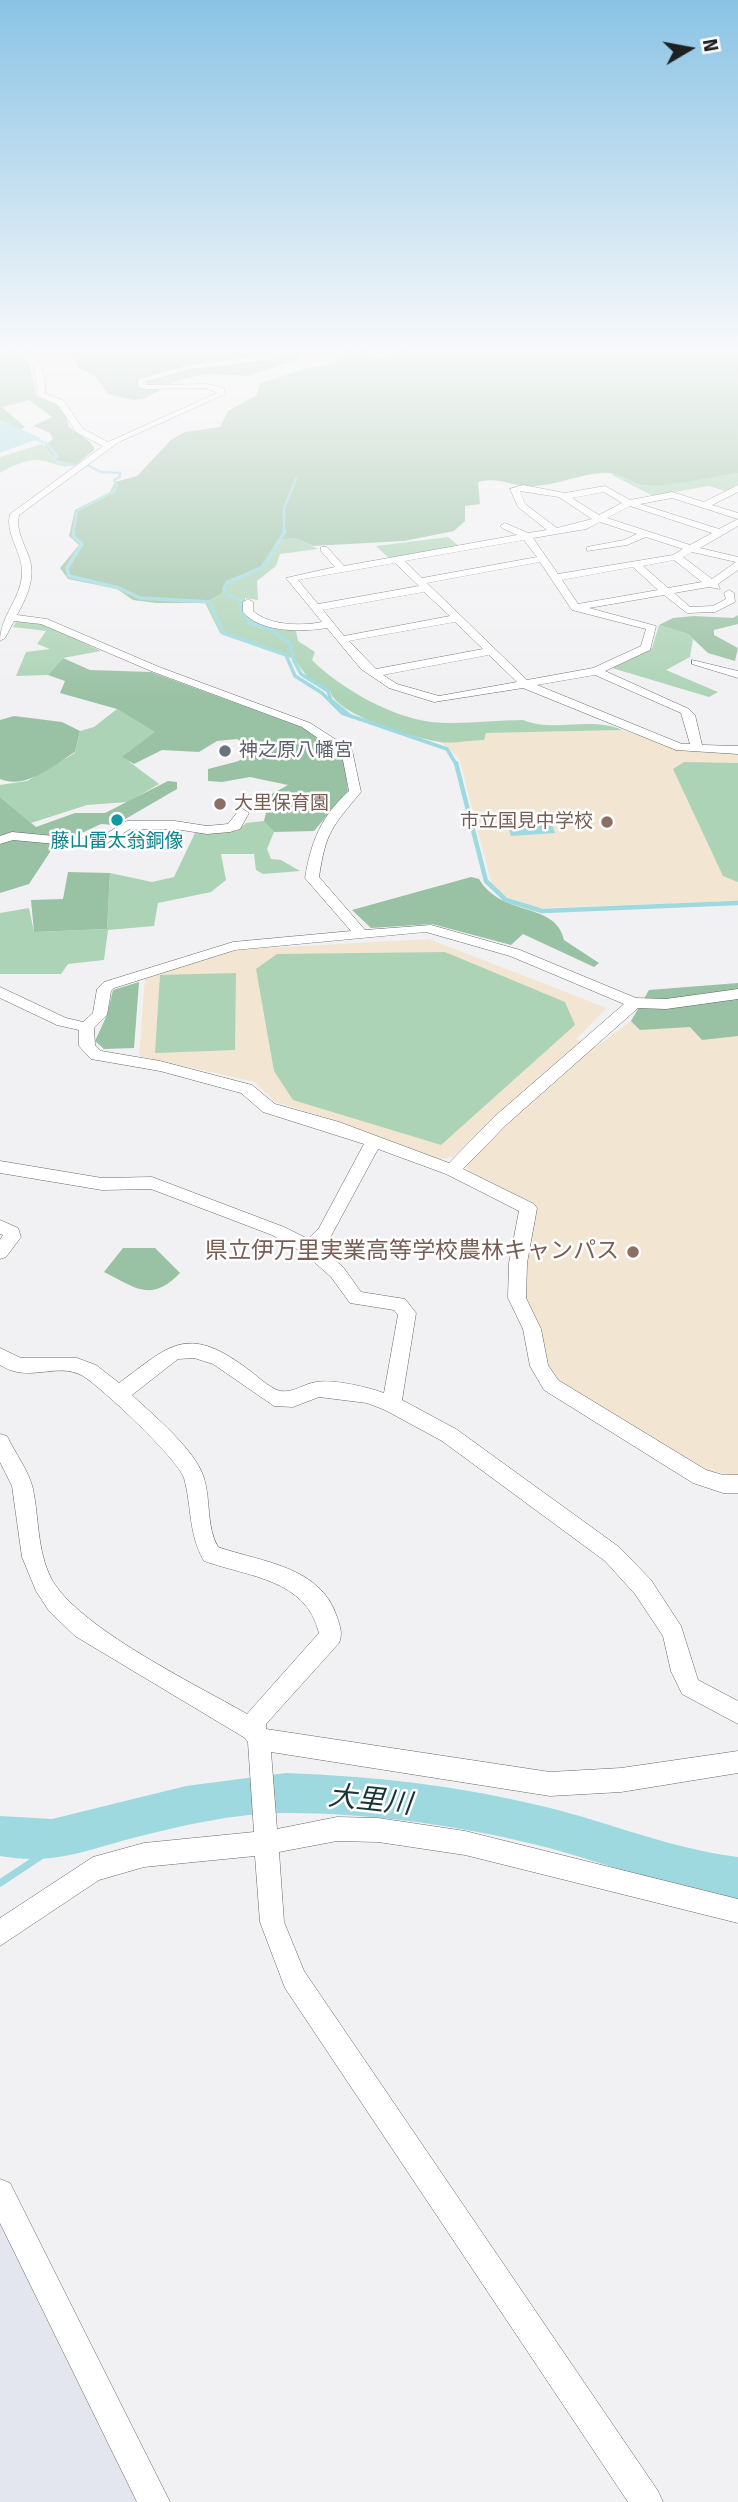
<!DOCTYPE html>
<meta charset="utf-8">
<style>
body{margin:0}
#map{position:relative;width:738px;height:2502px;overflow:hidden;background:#f1f1f3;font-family:"Fira Sans",sans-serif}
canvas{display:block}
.north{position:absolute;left:654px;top:14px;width:70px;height:70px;-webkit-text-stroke:5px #fff;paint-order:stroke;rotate:80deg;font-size:19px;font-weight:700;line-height:28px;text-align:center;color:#1f2020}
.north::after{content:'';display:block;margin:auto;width:24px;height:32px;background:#1f2020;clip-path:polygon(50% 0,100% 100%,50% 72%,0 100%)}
</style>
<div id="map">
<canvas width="738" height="2502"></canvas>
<div class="north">N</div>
</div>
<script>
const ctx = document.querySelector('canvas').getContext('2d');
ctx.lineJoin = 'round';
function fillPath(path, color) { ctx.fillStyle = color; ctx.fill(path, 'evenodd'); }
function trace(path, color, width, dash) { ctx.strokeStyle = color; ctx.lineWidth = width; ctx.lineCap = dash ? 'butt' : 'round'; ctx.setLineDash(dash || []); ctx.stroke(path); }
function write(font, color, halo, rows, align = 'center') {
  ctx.font = font + ' "Fira Sans","Noto Sans JP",sans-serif'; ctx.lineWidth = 5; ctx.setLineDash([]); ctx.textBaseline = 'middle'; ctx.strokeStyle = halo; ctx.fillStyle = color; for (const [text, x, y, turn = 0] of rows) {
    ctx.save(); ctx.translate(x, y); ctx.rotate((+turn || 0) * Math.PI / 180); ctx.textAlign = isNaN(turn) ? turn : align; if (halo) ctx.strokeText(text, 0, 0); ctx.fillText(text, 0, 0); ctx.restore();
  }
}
const built = new Path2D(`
 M0 2210 140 2502H0Z`);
const education = new Path2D(`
 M622 730 694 752 738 753V901L542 908 514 902 492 886 459 758 441 742 484 740 485 733Z
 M429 939 607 1008 576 1039 596 1047 631 1021 738 1007V1476L699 1469 556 1382 545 1365 521 1300 535 1204 471 1175 466 1165 506 1121 494 1116 453 1157 439 1159 331 1119 275 1102 255 1082 139 1056 145 978 233 950Z`);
const green = new Path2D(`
 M42 444 58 462 77 464C62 472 47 458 32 460 21 462 10 467 0 473V457Z
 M615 473C651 495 699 478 738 473V484L725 491 709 486 653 496 612 475Z
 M448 537 460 547 390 559 376 546Z
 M296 538 318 549 280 554 276 566 257 581 258 600 245 598C244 627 273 625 296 631L298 641 315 652 312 660C340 688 391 717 431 722 460 725 494 720 523 720 554 733 591 716 622 730L486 733 484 740C470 740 454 744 440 742 415 738 337 716 330 691L312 683 294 659 220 633 205 603 221 594 226 581 260 566 278 540Z
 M17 620 44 624 101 651 63 658 48 675 16 676 26 652 50 649 37 644 46 631 13 627Z
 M659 625 688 634 693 639 690 657 666 670 718 692 709 697 612 668 652 648Z
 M117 709 156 732 123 757 159 784 128 802 87 805 31 823 0 797V785L27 781 75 753 80 731 94 727Z
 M684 762 738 763V882L723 876 673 769Z
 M264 821 274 832 267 849 271 859 281 860 300 871 263 874 256 870 254 854H221L226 880 211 892 158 903 154 926 108 930 104 960 68 964 61 974H0V913L29 908 34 932 107 929 110 873 152 882 174 877 195 833 237 831 246 823Z
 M445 952 565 1002 575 1025 441 1145 293 1100 274 1071 256 969 277 954Z
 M236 973 235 1050 155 1053 160 975Z`);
const forest = new Path2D(`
 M0 350H11L28 360 37 397C55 403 65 407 69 427L90 442 95 449 77 464 58 462 44 446 53 439 50 433 33 426 52 417 29 400 2 407 25 427 20 430 0 420Z
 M74 350H298L302 358 249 376 207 374 178 380 144 399 133 400 108 394 95 376 79 368 71 355Z
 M347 350H361L375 359 410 350H738V473C709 477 675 487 646 485 631 484 620 472 605 473 579 473 554 488 525 486 505 484 499 477 478 482L480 504 465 506V521L454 531 404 541 313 546 296 538 278 540 260 567 226 581 221 594 205 603H156L133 600 117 589 68 579 60 568 79 545 69 536 75 510 110 492 115 482 137 476 171 440 185 432 220 427 228 411 257 395 260 383 307 368 333 364Z
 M738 615V624L714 630V635L738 648 735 661 708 653 688 634 659 625 673 618 694 616 733 618Z
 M63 658 90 670 151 672 304 728 343 754 348 791 314 831 274 832 264 821 270 795 288 785 250 777 222 782 208 781V769L239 761 250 746 237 739 217 741 199 752 162 750 134 764 122 757 155 732 117 709 60 693 65 681 48 675Z
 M14 716 62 722 80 731 75 752C54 765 26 790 0 779V720Z
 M168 781 177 782V789L115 825 101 824 54 846 29 884 0 893V797L36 827 75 813H105Z
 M68 872 110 873 107 929 34 932 31 900 63 899Z
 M471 877 479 879C502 918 556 901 564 940L599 963 594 967 523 934 511 945 432 924 371 928 352 910Z
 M139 982 134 1048 104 1049 95 1041 107 1015 113 990Z
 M738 983V1036L702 1040 690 1027 640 1030 631 1021 649 990Z
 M123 1248H155L180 1273C151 1303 136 1288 104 1272Z`);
const water = new Path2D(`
 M0 420 41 438 0 453Z
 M550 819 555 833 511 836 506 821Z`);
const streamFar3 = new Path2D(`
 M32 438 46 443 57 456 53 461 74 465
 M73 533 77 511 113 492 117 485 114 480 120 477V473L101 472 87 465
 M284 533V508L296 479`);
const streamFar2 = new Path2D(`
 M74 531 73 536 82 544 67 568 69 576 119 588 140 598 210 602 223 633 286 655 295 676 322 693 342 713 447 749 456 764
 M285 531 265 566 227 583 224 588 228 595 241 601 240 608 250 623 271 630 290 644 294 661 301 674 328 691 331 700 352 717`);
const streamFar1 = new Path2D(`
 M456 763 486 881 506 900 542 911 738 903`);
const stream = new Path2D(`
 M0 1883 68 1838`);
const river = new Path2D(`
 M286 1773C374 1776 461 1786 546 1807 611 1823 672 1849 738 1857V1899C672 1890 612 1865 549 1848 464 1826 373 1813 286 1813 234 1813 180 1826 129 1839 82 1852 51 1865 0 1856V1816L52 1819 186 1786Z`);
const minor = new Path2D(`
 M15 350C39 350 46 372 45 393L64 401 83 429 108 442 217 393 207 388 146 389 138 387V379L189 365 297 350 272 360 190 369 145 382 147 385 207 384 224 388 225 394 119 442 19 515C15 534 28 548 31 565 34 583 25 600 17 615L47 619 159 667 310 723 352 750 361 792C332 827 326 831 319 877L365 930 431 925 520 950 636 998 666 999 738 989V999L666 1009 638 1008 506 1125 463 1169 534 1204 537 1208 527 1263 526 1298 541 1329 548 1365 558 1380 706 1470 723 1475H738V1493H723L693 1483 544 1390 530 1366 523 1329 508 1298 509 1263 519 1211 446 1174 378 1149 331 1236 321 1248 343 1267 361 1292 405 1299 416 1313 402 1400 456 1429 619 1547 651 1580 681 1626 698 1680 738 1701V1724L682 1694 671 1671 663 1636 635 1594 605 1561 442 1441 385 1410 367 1403 319 1397 293 1407 274 1406 213 1364 194 1358 178 1359 132 1395C154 1416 195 1449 204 1478 211 1501 206 1526 218 1547 261 1562 321 1566 337 1617 340 1626 343 1634 339 1643L266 1724V1729L550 1772 621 1768 738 1751V1773L621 1792 550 1796 271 1752 277 1829 337 1817 378 1818 465 1831 738 1899V1923L465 1855 378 1842 337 1841 279 1852 284 1922 304 1971 658 2491 663 2502H628L285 1988 260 1922 255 1856 144 1867 99 1880 0 1946V1918L93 1857 144 1843 254 1832 248 1742 245 1738 75 1636 49 1611 36 1591 22 1557 12 1486 0 1462V1434L7 1436C15 1453 29 1471 33 1489 39 1518 37 1550 51 1578 77 1627 195 1684 247 1714L319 1633C306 1579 249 1577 204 1561 188 1533 192 1507 184 1478 178 1459 101 1387 83 1376 57 1361 29 1384 0 1365V1348L21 1358H77L96 1365 119 1383C169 1346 186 1324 245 1367 255 1374 269 1388 280 1391 294 1393 303 1384 316 1382 333 1379 368 1387 384 1393L398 1315 394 1310 350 1303 331 1277 304 1253 272 1235 151 1189 102 1190 0 1173V1161L102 1178 152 1177 284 1227 308 1239 319 1228 364 1144 263 1112 241 1093 160 1071 91 1059 79 1046V1030L57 1025 0 998V987L66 1018 83 1022 93 1013 97 989 104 982 233 942 351 931 305 878C311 842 321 816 349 791L342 755 302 727 151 671 41 624 14 621 5 638 0 641C0 616 21 599 22 574 23 552 5 536 10 514L103 446 77 433 58 405 38 396 34 368ZM426 932 510 956 624 1004 494 1117 449 1163 339 1122 275 1104 252 1085 160 1061 101 1051 95 1045 94 1028 107 1015 111 991 114 988 235 950Z
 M523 485 565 493 605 486 630 500 672 492 704 502 738 485V492L712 505 738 513V519L672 498 640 504 719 529 738 519V526L700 548 738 557V570L718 584 720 589 709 587 674 593 690 607 713 606 726 599 724 593 729 590 734 593 735 602 715 612 687 613 664 595 589 608 656 626 650 650 605 671 689 709 695 715 702 745 738 746V754L676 750 523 688 434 702 389 688 361 669 327 628C302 632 261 633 243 612V602L248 599 253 602V611C270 626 302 626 322 622L286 578 335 567 321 551V547H327L344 566 517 535 502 528 500 526 505 523 528 533 547 530 518 507 510 489ZM520 491 559 497 592 519 557 528 525 504ZM604 492 622 503 599 515 572 498ZM630 506 712 533 690 545 607 518ZM600 522 637 534 624 540 587 547V551L627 545 646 537 683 549 673 555 558 574 533 538 586 529ZM524 540 537 557 422 578 405 561ZM692 552 736 562 712 579 683 557ZM674 560 702 582 668 588 643 566ZM540 562 572 610 646 629 641 646 593 668 527 680 427 583ZM395 563 419 586 318 604 298 580ZM633 567 658 590 578 604 562 580ZM424 592 450 616 344 636 323 610ZM455 622 483 649 376 669 349 641ZM489 655 517 682 439 696 397 684 383 675ZM595 675 681 713 690 744H682L537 685Z
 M692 660 738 671V678L692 664Z
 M243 809 249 813 240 829 230 832 207 834 175 829H130L99 848 13 840 0 844V836L12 832 96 840 127 821H175L207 826 228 824 239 810Z
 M0 1220 18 1228 21 1237 6 1257 0 1259V1240L3 1235 0 1234Z
 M0 2179 10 2183 170 2502H137L0 2223Z`);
const markers = [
 [225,751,7,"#6b7280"],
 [220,804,7,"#8d6e63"],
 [117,820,7,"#0f9aa8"],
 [607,822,7,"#8d6e63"],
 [633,1252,7,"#8d6e63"]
];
const farWorshipnames = [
 ["神之原八幡宮",239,751]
];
const farEducationnames = [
 ["大里保育園",234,804],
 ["市立国見中学校",593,822,"right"]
];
const farCulturenames = [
 ["藤山雷太翁銅像",117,842]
];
const educationNames = [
 ["県立伊万里実業高等学校農林キャンパス",619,1252]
];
const nearWaternames = [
 ["大里川",370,1801,6]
];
fillPath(built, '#e3e6ef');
fillPath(education, '#f2e6d2');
fillPath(green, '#acd3b5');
fillPath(forest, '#99c1a3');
fillPath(water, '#9dd9df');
trace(streamFar3, '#9dd9df', 2.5);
trace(streamFar2, '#9dd9df', 3.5);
trace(streamFar1, '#9dd9df', 4.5);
trace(stream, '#9dd9df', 7);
fillPath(river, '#9dd9df');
trace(minor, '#676869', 1);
fillPath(minor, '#fff');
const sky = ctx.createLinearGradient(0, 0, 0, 701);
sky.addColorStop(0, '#8ac3e4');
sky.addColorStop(0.5, '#f9f9fa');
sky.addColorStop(1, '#f9f9fa00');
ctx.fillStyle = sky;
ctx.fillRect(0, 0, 738, 701);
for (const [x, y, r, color] of markers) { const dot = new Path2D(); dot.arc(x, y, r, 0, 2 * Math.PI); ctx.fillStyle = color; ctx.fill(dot); trace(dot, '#fff', 2.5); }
write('19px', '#5b616d', '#fff', farWorshipnames, 'left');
write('19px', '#785e54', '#fff', farEducationnames, 'left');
write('19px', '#0d838f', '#fff', farCulturenames);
write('23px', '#785e54', '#fff', educationNames, 'right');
write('italic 28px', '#163438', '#fff', nearWaternames);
</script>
